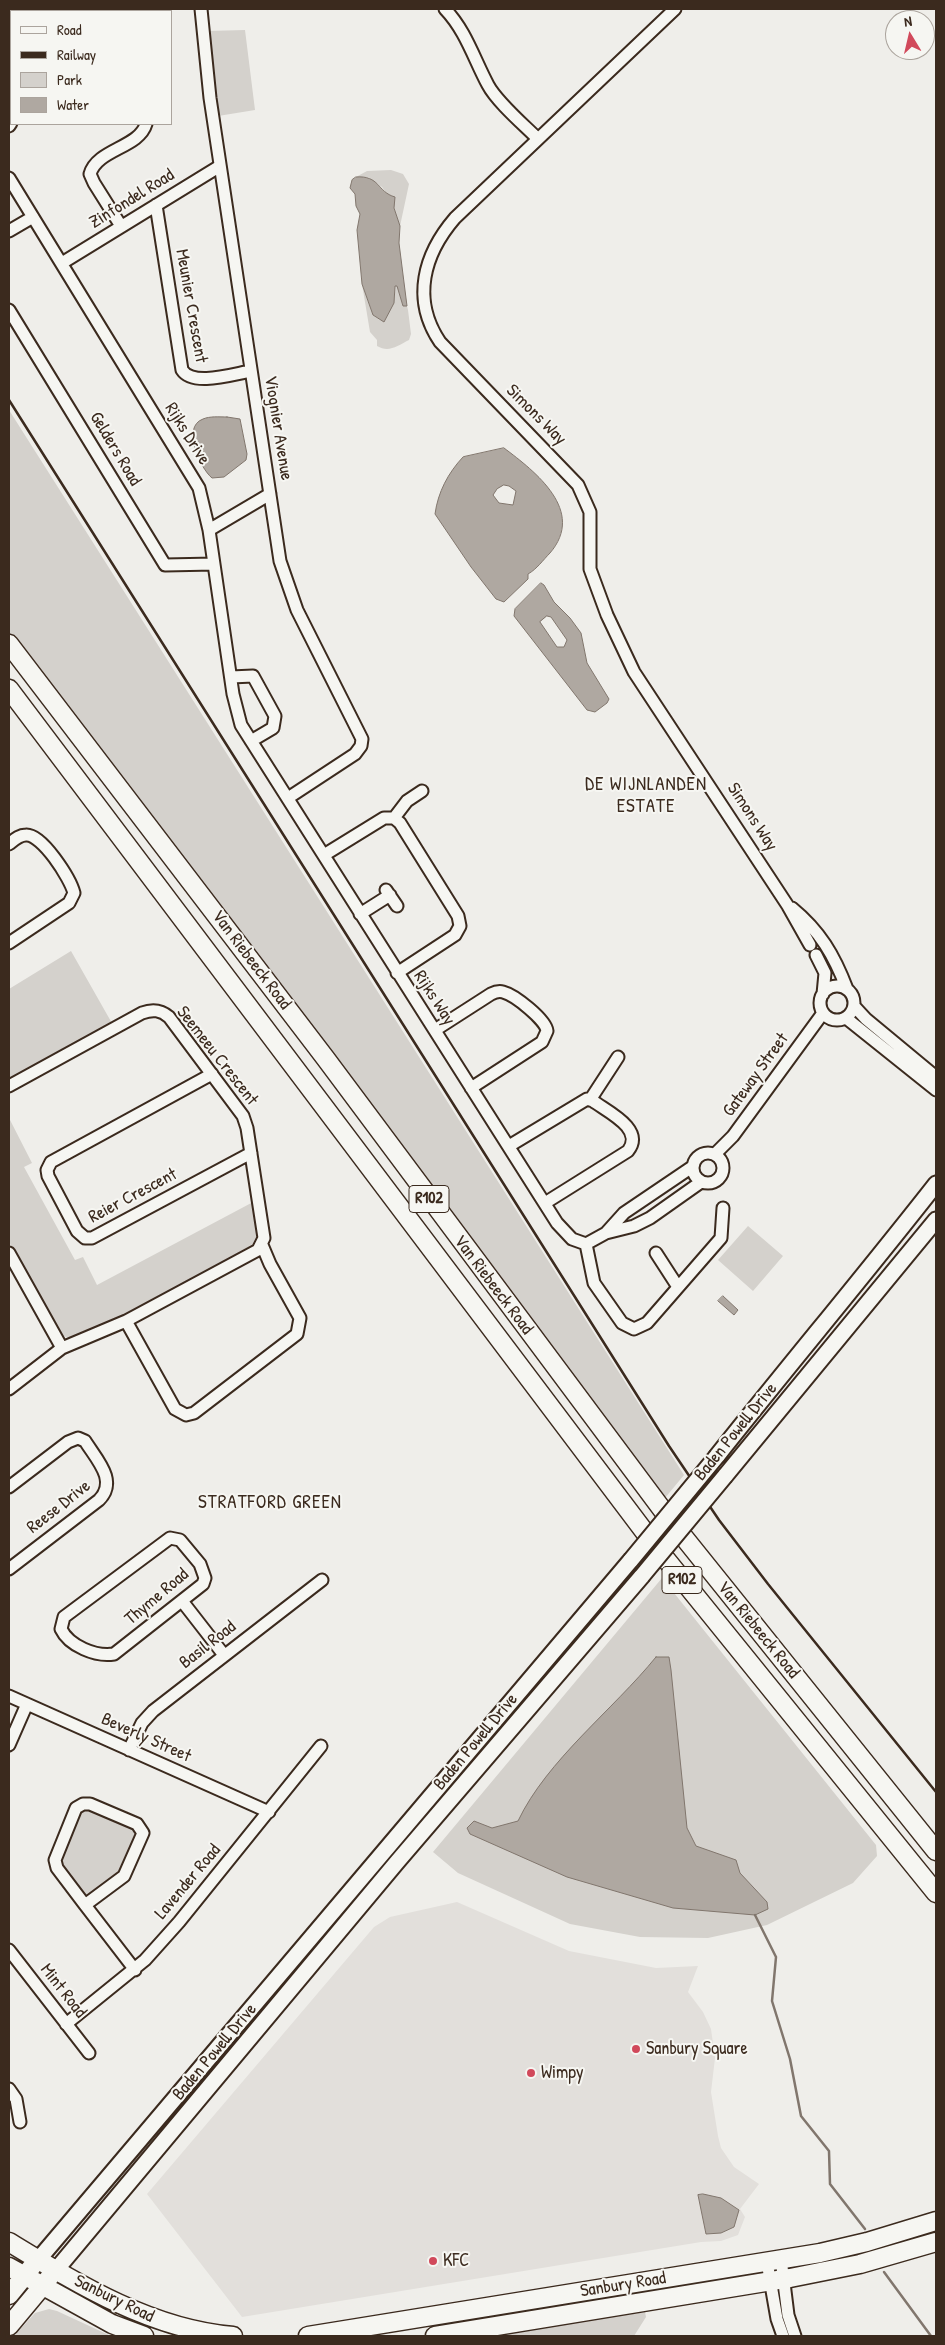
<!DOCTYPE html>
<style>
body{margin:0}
#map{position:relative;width:945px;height:2345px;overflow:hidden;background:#efeeea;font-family:"Patrick Hand",sans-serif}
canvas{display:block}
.frame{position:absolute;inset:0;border:10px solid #3b2a1e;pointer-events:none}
.legend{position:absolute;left:10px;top:10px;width:162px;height:115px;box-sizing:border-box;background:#f6f6f2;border:1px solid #aba49d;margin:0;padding:6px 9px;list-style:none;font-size:15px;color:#3b2a1e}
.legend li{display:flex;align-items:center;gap:10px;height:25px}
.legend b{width:25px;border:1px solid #aba49d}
.north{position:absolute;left:885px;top:10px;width:50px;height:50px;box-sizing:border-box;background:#f6f6f2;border:1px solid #aba49d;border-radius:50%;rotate:351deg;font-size:14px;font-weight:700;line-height:20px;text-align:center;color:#3b2a1e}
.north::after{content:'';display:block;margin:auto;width:18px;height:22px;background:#d1495b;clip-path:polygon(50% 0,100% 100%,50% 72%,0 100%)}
</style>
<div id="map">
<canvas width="945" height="2345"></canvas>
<div class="frame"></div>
<ul class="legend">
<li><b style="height:6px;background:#f6f6f2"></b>Road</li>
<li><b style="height:6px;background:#3b2a1e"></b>Railway</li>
<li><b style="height:14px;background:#d4d1cc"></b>Park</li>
<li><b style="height:14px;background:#afa8a1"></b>Water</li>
</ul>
<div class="north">N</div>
</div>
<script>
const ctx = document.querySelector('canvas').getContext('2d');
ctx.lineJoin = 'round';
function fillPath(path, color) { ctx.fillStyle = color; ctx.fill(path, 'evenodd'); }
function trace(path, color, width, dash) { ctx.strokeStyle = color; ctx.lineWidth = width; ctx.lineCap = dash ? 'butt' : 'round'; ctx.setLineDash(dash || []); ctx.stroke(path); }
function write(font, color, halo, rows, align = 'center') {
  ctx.font = font + ' "Patrick Hand",sans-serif'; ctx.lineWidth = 4; ctx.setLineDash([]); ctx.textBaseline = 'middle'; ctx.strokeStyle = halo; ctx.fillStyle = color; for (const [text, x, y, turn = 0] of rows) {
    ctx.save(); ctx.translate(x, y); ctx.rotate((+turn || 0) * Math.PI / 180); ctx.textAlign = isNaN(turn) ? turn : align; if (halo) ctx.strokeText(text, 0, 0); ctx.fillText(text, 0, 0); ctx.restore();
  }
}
const built = new Path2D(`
 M457 1902 569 1951 656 1968 698 1966 688 1992 703 2012 711 2029 715 2058 711 2092 718 2136 721 2148 734 2167 759 2184 740 2209 745 2217 738 2235 721 2241 701 2242 242 2317 147 2194 374 1927 390 1917Z`);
const green = new Path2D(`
 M245 30 255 110 218 116 207 31Z
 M391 170 403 174 409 184 400 226 397 221 393 202 382 187 368 177H356L367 171Z
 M362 284 373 315 380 320C391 309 396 302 395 286L397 285 403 306H407L408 310 411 334 409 340C397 346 389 353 377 346V340L370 332Z
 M9 410 684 1475 665 1498 9 637Z
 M71 951 113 1025 9 1081V989Z
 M9 1118 32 1163 24 1167 75 1260 83 1257 97 1285 255 1201 259 1237 256 1245 108 1325 72 1338 62 1336 58 1332 9 1242Z
 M748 1226 783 1256 753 1291 718 1260Z
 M662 1578 876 1845 877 1856 853 1883 767 1925 708 1938 640 1937 570 1924 458 1873 433 1852Z
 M84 1807 138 1831 123 1870 87 1897 61 1868 59 1858 80 1811Z
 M49 2309 57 2311 111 2336H14L35 2313Z
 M645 2312 646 2317 634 2336H489Z`);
const water = new Path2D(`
 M356 177C380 175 377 192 395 197L394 208 400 226 399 243 407 306H403L397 286H395L394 303 384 322 373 315 362 284 357 230 360 214 356 206 355 194 350 188 352 180Z
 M227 417 240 419 247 454 246 460 224 477 212 478C200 468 181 427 203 419 210 416 219 417 227 417Z
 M504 448C536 472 586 511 550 553 543 560 537 569 528 574V579L504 602 496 599 471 567 435 514C438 492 448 473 463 457ZM504 485 509 486 516 491 513 505 499 503 493 495 497 489Z
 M541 583 544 585 554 602 570 618 581 633 587 663 609 699 607 703 595 712 587 710 514 616 515 609ZM547 616 551 617 567 640 564 647H557L540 622Z
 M723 1296 738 1310 734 1315 718 1301Z
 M656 1657H669L671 1670 687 1828 696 1846 736 1860 740 1873 767 1902 768 1909 755 1915 673 1908 567 1877 470 1834 467 1828 474 1821 492 1828 518 1821C547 1760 613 1710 656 1657Z
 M703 2194 721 2198 739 2210 734 2227 721 2233 706 2234 698 2195Z`);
const stream = new Path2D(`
 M755 1915 776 1957 772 2001 790 2059 801 2116 829 2151 830 2184 865 2229
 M884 2272 931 2336`);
const street = new Path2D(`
 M107 9V11
 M128 9V11
 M201 9 210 98 280 561 297 610 362 739 361 746 355 754 288 798
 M445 9C466 31 474 59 488 85 497 102 524 125 538 139
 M675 9 455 218C424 254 411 299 440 342L578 485 590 512V569L607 615 634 672 788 906 810 945
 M9 108 11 113
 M9 126 11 123
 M9 178 199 488 209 530 233 694 241 725 557 1223 572 1239 586 1244
 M156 205 182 370C193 387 233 374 251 371
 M121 226 94 183 90 174C97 149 139 148 146 124
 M9 231 33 217
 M62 263 220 166
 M9 310 165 565 214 564
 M209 530 270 494
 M231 677 253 676 275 716 273 728 251 741
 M394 818 407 801 422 791
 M9 844C14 840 19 835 26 835 42 834 70 878 74 893L69 903 9 943
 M324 855 384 818H394L400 823 458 916 460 926 455 935 397 973
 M386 890 397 906
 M792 908C820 931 834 955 847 989
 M360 914 390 895
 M816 955 825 973 823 994
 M820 1003a17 17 0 1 1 34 0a17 17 0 1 1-34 0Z
 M854 1006 866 1019 936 1077
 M846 1018 936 1090
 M435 1030 491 994C495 992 499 991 503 992 515 995 546 1020 547 1031L542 1042 471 1088
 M212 1074 51 1162 47 1170 48 1176 77 1231 85 1238H92L251 1153
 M9 1086 142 1013C153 1009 161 1010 169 1017L243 1116 247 1128 264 1238 258 1250 126 1321 62 1348 9 1389
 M590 1100 618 1057
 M509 1146 587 1099 593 1101C608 1112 645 1129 628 1151L545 1203
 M693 1168a15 15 0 1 1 30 0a15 15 0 1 1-30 0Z
 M715 1154 733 1136 823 1013
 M606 1233 624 1213 692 1167
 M586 1244 594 1283 622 1323 634 1329 647 1323 721 1238 723 1208
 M586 1244 606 1233 634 1226 650 1218 701 1182
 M9 1253 62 1348
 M656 1253 678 1287
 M126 1321 175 1409 186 1415 194 1413 297 1334 300 1318 270 1264 262 1245
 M9 1487 68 1442 78 1438 85 1441C97 1460 118 1481 99 1500L9 1569
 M170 1538 180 1540 200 1564 205 1578 203 1584 114 1654C96 1657 69 1646 61 1629L64 1617Z
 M182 1601 224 1655
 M9 1696 269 1812
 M9 1745 27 1704
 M129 1750 142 1723 153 1711 322 1580
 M83 1804H90L137 1824 143 1833 124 1876 85 1905 57 1868 55 1860 76 1808Z
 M85 1905 135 1970
 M9 1950 89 2053
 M66 2024 145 1960 179 1922 321 1746
 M9 2089 16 2099 20 2122
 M781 2259 788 2315 795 2336
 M767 2262 777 2319 783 2336`);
const secondary = new Path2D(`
 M717 1456C789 1365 864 1276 936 1184
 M725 1476 936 1220
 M38 2260 631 1560
 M56 2270 397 1862 642 1576`);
const primary = new Path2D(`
 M9 644 326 1059 670 1520 936 1851
 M9 689 656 1547 936 1893
 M9 2242C78 2284 150 2329 233 2336
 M9 2267 112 2324 144 2336
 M9 2295 31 2268
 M9 2326 49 2278
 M308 2336 820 2253 867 2242 936 2221
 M435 2336 790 2278 860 2264 936 2242`);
const rail = new Path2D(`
 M9 400 669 1446 719 1520 768 1584 936 1792`);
const secondaryBridge = new Path2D(`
 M631 1560 717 1456
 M642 1576 725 1476`);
const markers = [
 [636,2049,5,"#d1495b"],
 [531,2073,5,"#d1495b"],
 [433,2261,5,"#d1495b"]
];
const shields = [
 [429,1199,40],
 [682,1580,40]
];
const shieldNames = [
 ["R102",429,1199],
 ["R102",682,1580]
];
const streetNames = [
 ["Zinfondel Road",132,199,-32],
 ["Meunier Crescent",191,306,80],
 ["Simons Way",536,415,45],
 ["Viognier Avenue",278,428,81],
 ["Rijks Drive",187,434,58],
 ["Gelders Road",115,449,59],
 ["Simons Way",752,817,57],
 ["Van Riebeeck Road",251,960,53],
 ["Rijks Way",434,998,57],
 ["Seemeeu Crescent",217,1056,52],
 ["Gateway Street",756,1075,-54],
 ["Reier Crescent",133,1196,-28],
 ["Van Riebeeck Road",493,1285,53],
 ["Baden Powell Drive",736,1432,-51],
 ["Reese Drive",59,1507,-38],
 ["Thyme Road",157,1597,-40],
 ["Van Riebeeck Road",758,1630,51],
 ["Basil Road",208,1645,-38],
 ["Beverly Street",146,1738,24],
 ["Baden Powell Drive",476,1742,-50],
 ["Lavender Road",188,1882,-50],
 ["Mint Road",63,1991,52],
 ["Baden Powell Drive",215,2052,-50],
 ["Sanbury Road",623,2285,-9],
 ["Sanbury Road",114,2299,26]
];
const poiNames = [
 ["Sanbury Square",646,2049],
 ["Wimpy",541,2073],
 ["KFC",443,2261]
];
const neighbourhoodNames = [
 ["DE WIJNLANDEN",646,785],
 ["ESTATE",646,807],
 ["STRATFORD GREEN",270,1503]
];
fillPath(built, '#e2dfdb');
fillPath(green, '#d4d1cc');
fillPath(water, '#afa8a1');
trace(water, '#81766d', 1);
trace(stream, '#81766d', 2.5);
trace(street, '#3b2a1e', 15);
trace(secondary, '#3b2a1e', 19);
trace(primary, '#3b2a1e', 21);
trace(street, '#f6f6f2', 11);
trace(secondary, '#f6f6f2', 15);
trace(primary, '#f6f6f2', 18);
trace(rail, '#3b2a1e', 2.5);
trace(secondaryBridge, '#3b2a1e', 19, []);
trace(secondaryBridge, '#f6f6f2', 15);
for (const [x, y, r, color] of markers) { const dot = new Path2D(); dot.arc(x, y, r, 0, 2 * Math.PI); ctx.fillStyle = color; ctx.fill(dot); trace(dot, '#f6f6f2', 2); }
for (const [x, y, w] of shields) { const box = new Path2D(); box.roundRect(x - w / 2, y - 13.5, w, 27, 4); ctx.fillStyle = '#f6f6f2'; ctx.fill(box); trace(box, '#3b2a1e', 1); }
write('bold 16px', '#3b2a1e', null, shieldNames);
write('18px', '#3b2a1e', '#f6f6f2', streetNames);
write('18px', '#3b2a1e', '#f6f6f2', poiNames, 'left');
ctx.letterSpacing = '1px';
write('19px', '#3b2a1e', '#f6f6f2', neighbourhoodNames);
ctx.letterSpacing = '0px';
</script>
